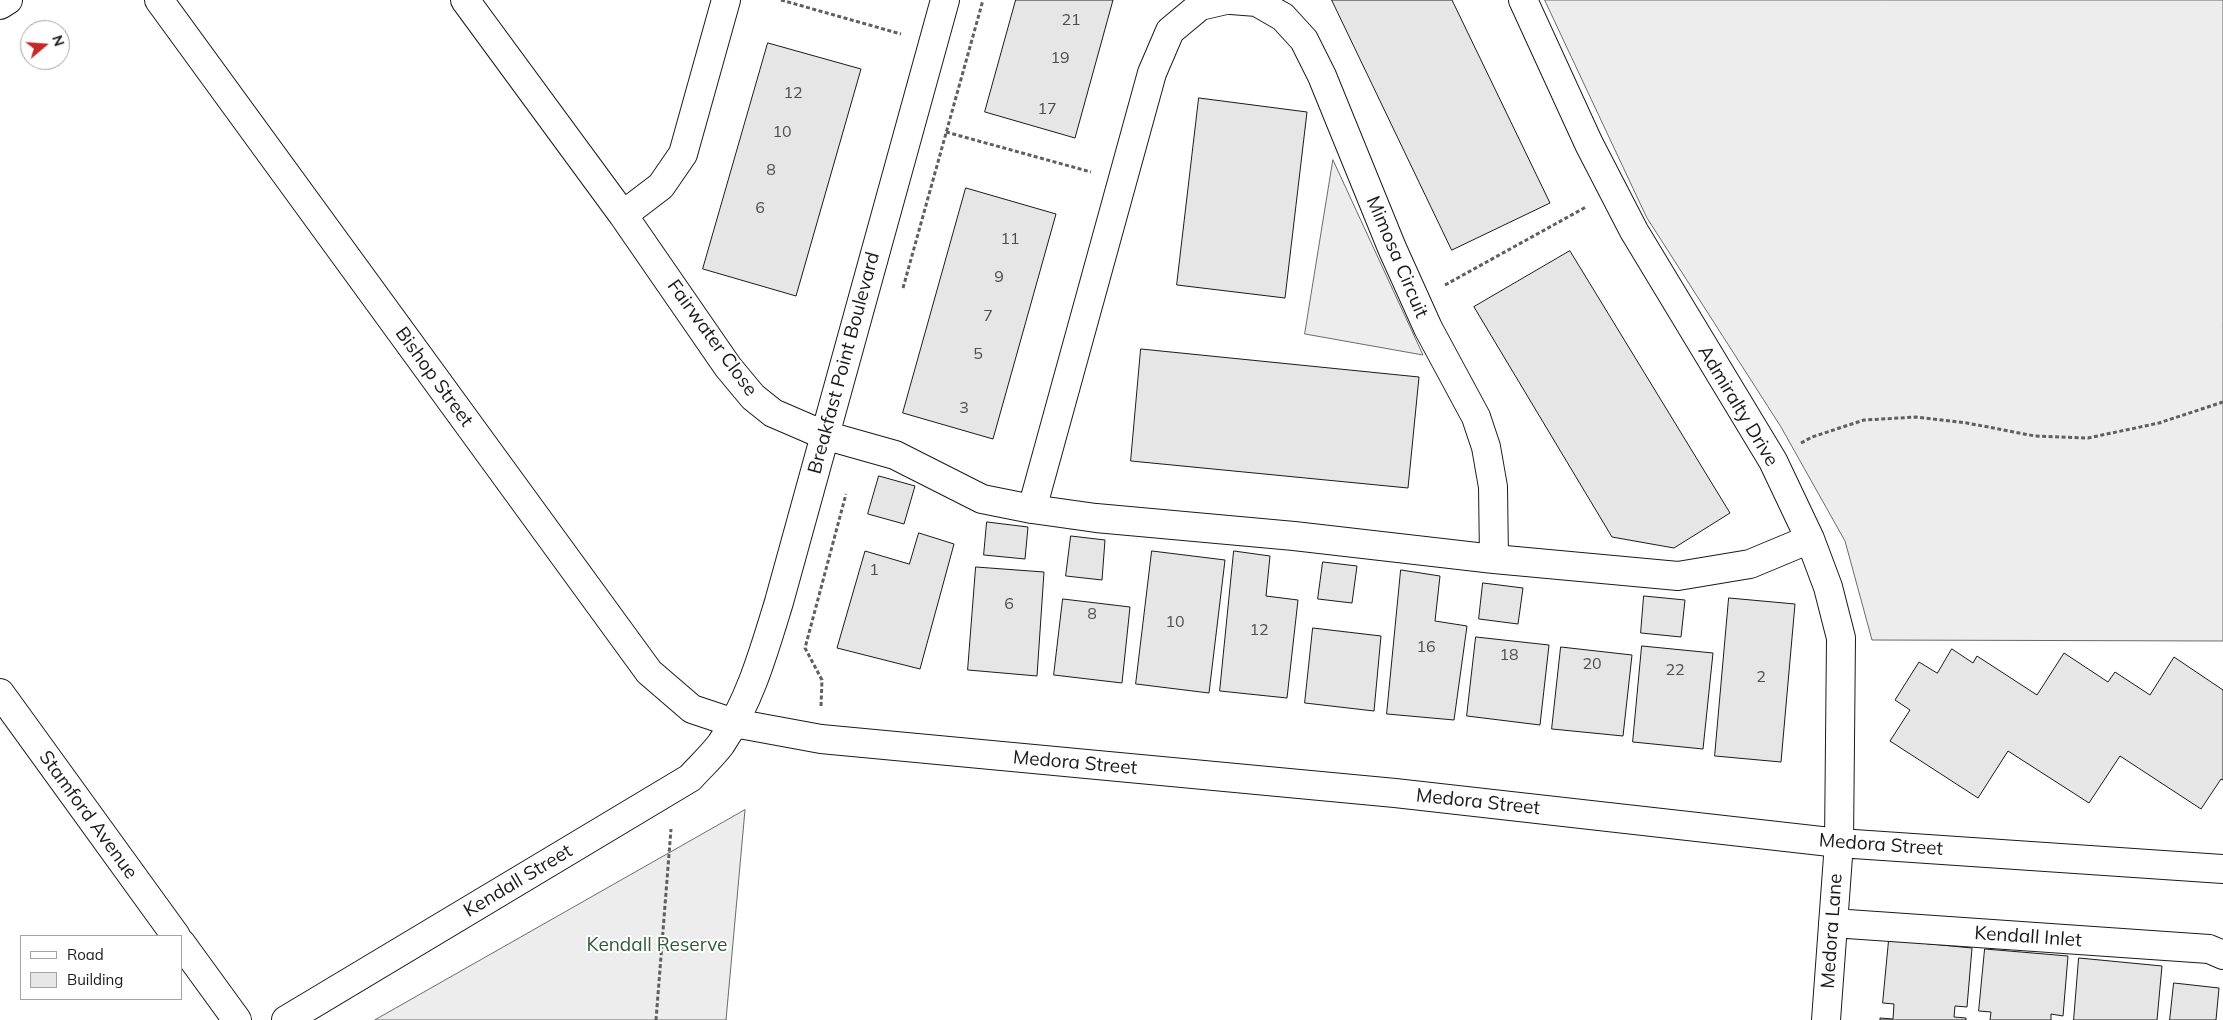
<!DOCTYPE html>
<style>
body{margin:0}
#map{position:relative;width:2223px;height:1020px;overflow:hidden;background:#fff;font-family:Mulish,sans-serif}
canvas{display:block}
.legend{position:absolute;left:20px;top:935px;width:162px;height:65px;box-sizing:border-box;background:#fff;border:1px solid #a3a3a3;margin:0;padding:6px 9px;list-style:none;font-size:15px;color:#1a1a1a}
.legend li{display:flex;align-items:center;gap:10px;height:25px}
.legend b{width:25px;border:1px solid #a3a3a3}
.north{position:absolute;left:20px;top:20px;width:50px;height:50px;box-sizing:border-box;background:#fff;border:1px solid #a3a3a3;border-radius:50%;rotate:72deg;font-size:14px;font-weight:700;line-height:20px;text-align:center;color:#1a1a1a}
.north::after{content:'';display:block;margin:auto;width:18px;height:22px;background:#c62828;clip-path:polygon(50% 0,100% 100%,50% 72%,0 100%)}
</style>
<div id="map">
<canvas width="2223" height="1020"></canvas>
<ul class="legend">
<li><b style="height:6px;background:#fff"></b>Road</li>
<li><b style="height:14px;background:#e6e6e6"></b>Building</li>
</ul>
<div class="north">N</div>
</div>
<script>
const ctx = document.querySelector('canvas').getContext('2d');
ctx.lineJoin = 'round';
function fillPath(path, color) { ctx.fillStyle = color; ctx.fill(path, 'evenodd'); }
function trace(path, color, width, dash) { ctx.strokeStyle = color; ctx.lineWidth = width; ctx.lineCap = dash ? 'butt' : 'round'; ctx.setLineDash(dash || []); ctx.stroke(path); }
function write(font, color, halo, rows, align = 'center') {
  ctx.font = font + ' Mulish,sans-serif'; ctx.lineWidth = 4; ctx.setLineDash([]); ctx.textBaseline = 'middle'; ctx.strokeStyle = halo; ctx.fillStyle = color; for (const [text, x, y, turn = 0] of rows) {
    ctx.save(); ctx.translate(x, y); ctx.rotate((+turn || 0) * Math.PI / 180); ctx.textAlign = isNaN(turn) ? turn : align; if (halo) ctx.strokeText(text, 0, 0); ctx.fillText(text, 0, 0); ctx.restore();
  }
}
const built = new Path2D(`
 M1545 0H2223V641L1872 640 1845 541 1781 427 1647 218Z
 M1333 160 1423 355 1305 334Z
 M745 810 726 1020H375Z`);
const building = new Path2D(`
 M1016 0H1113L1075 138 985 112Z
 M1332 0H1452L1550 203 1452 250Z
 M768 43 861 69 796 296 703 269Z
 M1199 98 1307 112 1285 298 1177 285Z
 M966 188 1056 214 993 439 903 413Z
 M1570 251 1730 513 1674 548 1612 537 1474 307Z
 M1141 349 1419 377 1408 488 1131 461Z
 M879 476 915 486 904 524 868 514Z
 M987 522 1028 527 1025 559 984 555Z
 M919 533 954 544 920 669 837 648 865 551 909 564Z
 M1071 536 1105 540 1102 580 1066 576Z
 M1152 551 1225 560 1209 693 1136 684Z
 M1234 551 1270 556 1266 596 1298 600 1287 698 1220 691Z
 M1323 562 1357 566 1352 603 1318 599Z
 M976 567 1044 572 1037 676 968 670Z
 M1401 570 1440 576 1435 621 1467 626 1454 720 1387 714Z
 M1483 583 1523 588 1518 624 1479 619Z
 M1644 596 1685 600 1681 637 1641 633Z
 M1729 598 1795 604 1781 762 1715 756Z
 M1063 599 1130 607 1122 683 1054 675Z
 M1313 628 1381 636 1374 711 1305 703Z
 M1476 637 1549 645 1540 725 1467 716Z
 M1642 646 1713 653 1703 749 1633 742Z
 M1561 647 1632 655 1623 736 1552 729Z
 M1952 649 1973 663 1977 656 2037 695 2064 653 2108 682 2115 672 2150 695 2174 657 2223 690V780L2221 779 2201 809 2120 756 2089 803 2008 751 1978 798 1890 741 1910 710 1895 700 1919 662 1937 673Z
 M1889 940 1972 948 1967 1007 1955 1006 1954 1017 1966 1018V1020H1880V1018L1893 1019 1894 1004 1883 1003Z
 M1985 949 2068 956 2063 1016 2051 1014V1020H1990L1991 1012 1979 1011Z
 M2079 958 2162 966 2157 1020H2074Z
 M2174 983 2219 988 2216 1020H2170Z`);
const path = new Path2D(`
 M781 0 901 34
 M946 132 1091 172
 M1445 285 1586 207
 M903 288 983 0
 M1801 443 1812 437 1864 420 1916 417 1967 423 2035 436 2088 438 2159 423 2223 402
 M821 706 822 680 805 648 846 494
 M656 1020 671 829`);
const minor = new Path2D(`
 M159 0 649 672 692 709 734 723 821 739 1395 793 1839 843 2223 869
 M465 0 623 215 728 367 753 397 773 413 824 435 895 455 982 499 1032 509 1096 518 1294 536 1494 559 1678 576 1750 564 1810 539
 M1231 0 1257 2 1283 17 1304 40 1322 76 1392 248 1428 328 1476 417 1486 447 1493 487 1494 559
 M1523 0 1589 144 1634 231 1773 461 1810 539 1828 587 1841 638 1839 843 1826 1020
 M0 5 8 0
 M623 215 661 186 683 154 726 0
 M1032 509 1152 73 1170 31 1200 6 1226 0
 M0 693 176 936
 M1833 923 2209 949 2223 955
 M181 943 237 1020
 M286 1020 690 778C700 767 712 756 721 744 750 701 764 651 779 602L945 0`);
const numberNames = [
 ["21",1071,20],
 ["19",1060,58],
 ["12",793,93],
 ["17",1047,109],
 ["10",782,132],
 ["8",771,170],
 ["6",760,208],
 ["11",1010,239],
 ["9",999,277],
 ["7",988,316],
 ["5",978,354],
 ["3",964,408],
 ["1",874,570],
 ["6",1009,604],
 ["8",1092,614],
 ["10",1175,622],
 ["12",1259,630],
 ["16",1426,647],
 ["18",1509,655],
 ["20",1592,664],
 ["22",1675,670],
 ["2",1761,677]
];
const streetNames = [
 ["Mimosa Circuit",1397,257,67],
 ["Fairwater Close",712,338,54],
 ["Breakfast Point Boulevard",844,363,-75],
 ["Bishop Street",434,377,54],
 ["Admiralty Drive",1738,406,59],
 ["Medora Street",1075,763,5],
 ["Medora Street",1478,802,6],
 ["Stamford Avenue",88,815,54],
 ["Medora Street",1881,845,4],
 ["Kendall Street",518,881,-31],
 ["Medora Lane",1832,931,-86],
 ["Kendall Inlet",2028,937,4]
];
const parkNames = [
 ["Kendall Reserve",657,945]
];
fillPath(built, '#ededed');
trace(built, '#6a6a6a', 1);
fillPath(building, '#e6e6e6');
trace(building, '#1a1a1a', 1);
trace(minor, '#1a1a1a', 30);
trace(path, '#5f5f5f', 3, [4, 2.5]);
trace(minor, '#fff', 28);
write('16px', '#4d4d4d', null, numberNames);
write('19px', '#1a1a1a', '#fff', streetNames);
write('19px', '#2b5a34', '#fff', parkNames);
</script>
